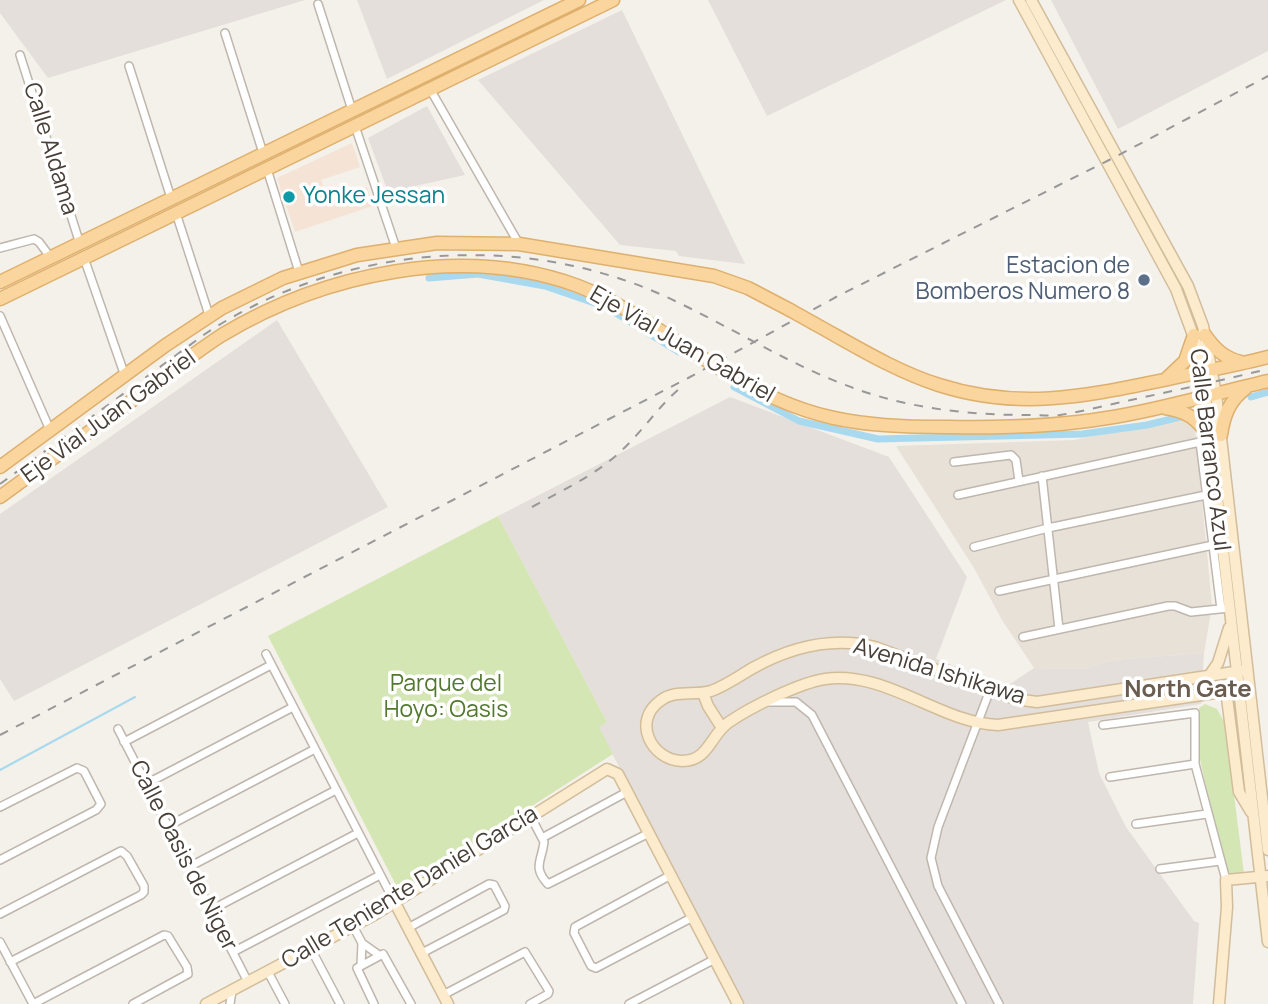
<!DOCTYPE html>
<meta charset="utf-8">
<style>
body{margin:0}
canvas{display:block;background:#f4f0ea}
</style>
<canvas width="1268" height="1004"></canvas>
<script>
const ctx = document.querySelector('canvas').getContext('2d');
ctx.lineJoin = 'round';
function fillPath(path, color) { ctx.fillStyle = color; ctx.fill(path, 'evenodd'); }
function trace(path, color, width, dash) { ctx.strokeStyle = color; ctx.lineWidth = width; ctx.lineCap = dash ? 'butt' : 'round'; ctx.setLineDash(dash || []); ctx.stroke(path); }
function write(font, color, halo, rows, align = 'center') {
  ctx.font = font + ' Manrope,sans-serif'; ctx.lineWidth = 7; ctx.setLineDash([]); ctx.textBaseline = 'middle'; ctx.strokeStyle = halo; ctx.fillStyle = color; for (const [text, x, y, turn = 0] of rows) {
    ctx.save(); ctx.translate(x, y); ctx.rotate((+turn || 0) * Math.PI / 180); ctx.textAlign = isNaN(turn) ? turn : align; if (halo) ctx.strokeText(text, 0, 0); ctx.fillText(text, 0, 0); ctx.restore();
  }
}
const residential = new Path2D(`
 M1167 418 1190 420 1195 427 1212 606 1204 653 1113 660 1085 669 1034 668 1002 620 974 568 896 446 1075 440Z`);
const commercial = new Path2D(`
 M352 143 360 167 321 180 328 199 367 187 373 206 295 232 277 178Z`);
const industrial = new Path2D(`
 M0 0H305L48 78 0 13Z
 M357 0H544L387 79Z
 M708 0H1006L767 116Z
 M1051 0H1268V51L1118 129Z
 M622 10 745 264 679 256 676 251 620 245 478 80Z
 M427 106 465 175 388 192 368 138Z
 M277 320 388 507 14 701 0 679V514Z
 M730 397 889 457 967 577 936 659 1007 686 1034 668 1085 669 1113 660 1204 653 1201 704 1088 722 1099 773 1126 827 1194 921 1199 923 1193 1004H745L598 727 607 722 498 516Z`);
const green = new Path2D(`
 M498 516 607 722 599 727 613 754 399 891 268 636Z
 M1205 704 1217 709 1225 723 1244 874 1226 878 1200 759 1199 708Z`);
const stream = new Path2D(`
 M0 770 135 697`);
const canal = new Path2D(`
 M429 278 478 274 545 286 606 307 679 352
 M734 387 799 421 878 439 1082 434 1147 425 1180 417
 M1251 397 1268 392`);
const street = new Path2D(`
 M318 4 352 110
 M225 33 263 153
 M20 55 80 244
 M129 66 171 198
 M430 89 519 244
 M355 126 396 248
 M267 169 299 272
 M176 213 209 315
 M0 248 34 239 39 242 51 258
 M84 258 125 376
 M0 316 50 430
 M1200 442 1221 609
 M954 462 1011 455 1016 460 1019 481
 M1042 476 1059 629
 M958 495 1200 442 1202 438 1209 437
 M974 547 1048 528 1206 495
 M999 591 1213 545
 M1023 637 1168 606H1175L1191 612 1229 608
 M266 654 395 903
 M990 690 938 827 931 858 938 886 999 1004
 M768 702H796L812 715 962 1004
 M1103 725 1195 713V764L1226 880
 M118 729 248 982
 M124 742 271 665
 M1110 777 1195 764
 M146 784 293 707
 M0 807 77 768 84 771 101 804 96 810 0 860
 M531 817 544 842C542 861 532 867 548 884L649 833
 M1136 824 1207 814
 M168 826 315 749
 M542 838 627 792
 M189 867 336 790
 M1160 869 1220 861
 M671 875 575 927 574 933 591 966 596 968 693 917
 M211 910 358 833
 M0 914 121 851 127 856 144 886V892L141 895 10 962
 M353 926 362 943 379 955
 M408 928 489 884 494 885 505 906 504 910 422 953
 M0 942 33 1004 164 935 168 936 187 967 188 974 133 1004
 M311 949 340 1004
 M233 952 380 875
 M361 965 362 943
 M268 972 285 1004
 M443 995 525 952 549 991 548 994 530 1004
 M230 1004 232 991
 M374 1004 357 968 383 954 411 1004
 M629 1004 715 959`);
const secondary = new Path2D(`
 M1019 0 1176 289 1197 346 1204 384 1268 942
 M1031 0 1188 286 1203 326 1216 394 1268 850
 M1247 670 1037 702 1015 699 875 647C831 636 791 647 753 668 739 676 725 686 711 691 693 696 675 689 660 701 632 721 651 760 682 761 709 761 710 735 729 722 751 707 799 683 825 679 886 670 940 723 998 725L1249 688
 M1209 676 1218 663 1229 628
 M1226 690 1239 792 1251 812
 M703 693 708 706 722 728
 M395 903 448 1004
 M206 1004 374 915 607 769 618 774 738 1004
 M1219 1004 1227 907 1226 880 1268 876`);
const primary = new Path2D(`
 M0 282 579 0
 M0 299 613 0
 M815 324C855 346 895 371 939 385 1017 410 1082 397 1159 381 1195 373 1232 366 1268 357
 M1205 335C1215 349 1224 358 1241 362
 M724 371C803 420 856 427 947 427 1001 428 1054 427 1107 418 1161 410 1215 393 1268 381
 M1167 378 1185 361 1194 335
 M1165 408C1186 411 1197 418 1209 437
 M1221 435C1224 415 1229 401 1246 388
 M0 467 166 345 222 308 283 278 357 255 437 243 519 244 714 276 748 288 790 310
 M0 497C47 463 94 428 141 394 168 374 194 353 222 335 325 273 463 244 578 286 622 303 661 332 701 357`);
const rail = new Path2D(`
 M0 484 205 334C342 243 527 229 675 301 755 339 821 386 910 404 948 412 988 415 1027 415 1038 415 1049 416 1060 415 1084 411 1108 405 1131 400 1177 390 1223 380 1268 369
 M532 507C563 490 594 476 620 452 642 432 658 407 680 388
 M0 735 690 377 836 297 1117 156 1268 76`);
const primaryBridge = new Path2D(`
 M790 310 815 324
 M701 357 724 371`);
const markers = [
 [289,197,7,"#0f9aa8"],
 [1144,280,7,"#5c6f8a"]
];
const streetNames = [
 ["Calle Aldama",50,149,73],
 ["Eje Vial Juan Gabriel",682,345,30],
 ["Eje Vial Juan Gabriel",109,417,-36],
 ["Calle Barranco Azul",1209,450,83],
 ["Avenida Ishikawa",939,672,17],
 ["Calle Oasis de Niger",183,856,63],
 ["Calle Teniente Daniel García",410,888,-31]
];
const cultureNames = [
 ["Yonke Jessan",303,197]
];
const serviceNames = [
 ["Estacion de",1130,267],
 ["Bomberos Numero 8",1130,293]
];
const parkNames = [
 ["Parque del",446,685],
 ["Hoyo: Oasis",446,711]
];
const neighbourhoodNames = [
 ["North Gate",1188,690]
];
fillPath(residential, '#e8e1d8');
fillPath(commercial, '#f5e4d6');
fillPath(industrial, '#e4dfdb');
fillPath(green, '#d5e6b5');
trace(stream, '#a9d9ee', 2);
trace(canal, '#a9d9ee', 7);
trace(street, '#bfb7ad', 10);
trace(secondary, '#d2bd9b', 13);
trace(primary, '#dfb06d', 15);
trace(street, '#fff', 7);
trace(secondary, '#fcebcc', 10);
trace(primary, '#fad59d', 12);
trace(rail, '#989898', 2, [9, 9]);
trace(primaryBridge, '#dfb06d', 15, []);
trace(primaryBridge, '#fad59d', 12);
for (const [x, y, r, color] of markers) { const dot = new Path2D(); dot.arc(x, y, r, 0, 2 * Math.PI); ctx.fillStyle = color; ctx.fill(dot); trace(dot, '#fff', 2.5); }
write('23px', '#484038', '#fff', streetNames);
write('23px', '#0d838f', '#fff', cultureNames, 'left');
write('23px', '#4e5e75', '#fff', serviceNames, 'right');
write('23px', '#52782d', '#fff', parkNames);
write('bold 24px', '#6a5d50', '#fff', neighbourhoodNames);
</script>
